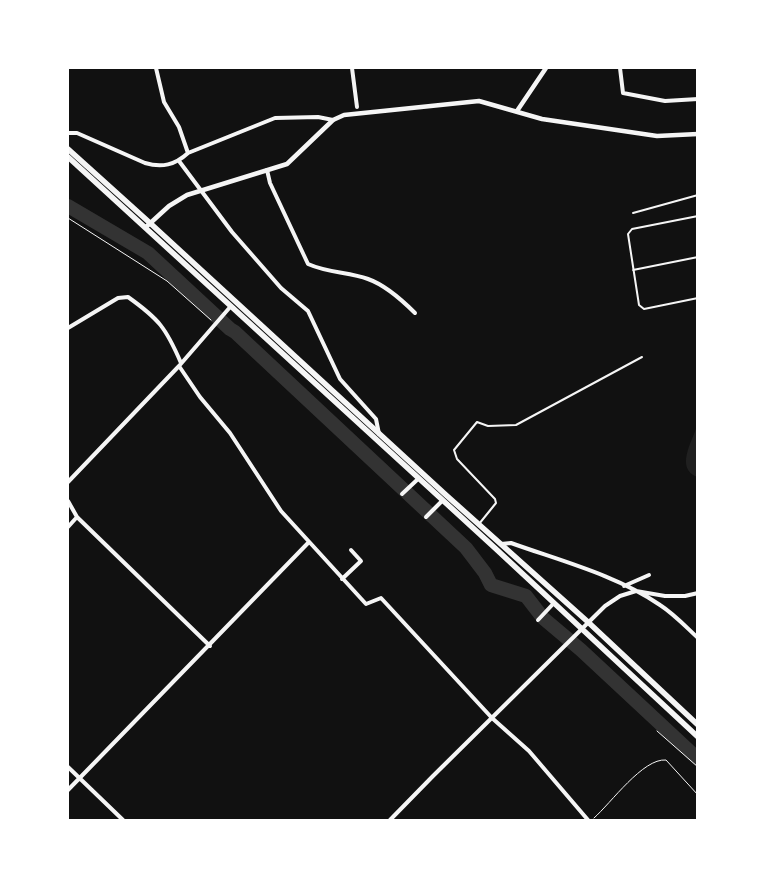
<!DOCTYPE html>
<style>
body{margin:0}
#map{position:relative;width:765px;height:888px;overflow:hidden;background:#111;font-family:"Roboto Condensed",sans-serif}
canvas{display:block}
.frame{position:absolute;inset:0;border:69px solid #fff;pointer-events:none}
</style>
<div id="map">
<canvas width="765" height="888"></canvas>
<div class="frame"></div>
</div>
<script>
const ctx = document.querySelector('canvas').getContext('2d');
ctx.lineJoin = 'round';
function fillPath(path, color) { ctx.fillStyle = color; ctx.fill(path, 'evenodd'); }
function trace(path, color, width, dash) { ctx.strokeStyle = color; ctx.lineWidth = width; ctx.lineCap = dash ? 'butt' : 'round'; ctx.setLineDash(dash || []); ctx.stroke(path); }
const green = new Path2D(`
 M697 426V477C675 468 692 442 697 426Z`);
const river = new Path2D(`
 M68 206 148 253 230 329 235 332 466 548 485 573 491 585 526 596 543 618 581 650 698 759`);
const path = new Path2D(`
 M68 218 167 281 211 320
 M657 731 698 767
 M594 818C611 803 643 758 666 760L698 795`);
const service = new Path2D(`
 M633 213 698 195
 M698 216 632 229 628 234 639 305 644 309 698 298
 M633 270 698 257
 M479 524 496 503 495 499 457 459 454 450 477 422 488 426 516 425 642 357`);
const minor = new Path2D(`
 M156 68 164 102 179 127 188 153
 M352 68 357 107
 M620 68 623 93 665 101 698 99
 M68 133H77L145 163C162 168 175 165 188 153L275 118 318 117 333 120
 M179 161 232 232 281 288 308 311 340 379 376 419 379 434
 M267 170 270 183 308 264C328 273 349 272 368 279 385 285 403 301 415 313
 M68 328 118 298 128 297C159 319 166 328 181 363
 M179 366 200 397 230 433 281 511 366 604 381 598 492 718 529 751 588 820
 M68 482 179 366 231 306
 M402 494 418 479
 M68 501 77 517 210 646
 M426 517 442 501
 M68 527 77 517
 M501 544 511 543C561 561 616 575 660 605 674 614 686 627 698 638
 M342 579 361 561 351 550
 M624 586 649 575
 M538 620 553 604
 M68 767 123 820
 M68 790 308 543
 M390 820 433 776 605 606 620 596 636 591 665 596H685L698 593`);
const tertiary = new Path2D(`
 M517 111 546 68
 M146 227 169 206 187 195 287 164 333 120 344 115 479 101 542 119 657 136 698 134`);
const primary = new Path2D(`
 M68 149 150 223 446 495 588 622 698 725
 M68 157 496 549 698 737`);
fillPath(green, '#202020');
trace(river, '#333', 14);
trace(path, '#f5f5f5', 1);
trace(service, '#f5f5f5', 2);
trace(minor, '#f5f5f5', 4);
trace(tertiary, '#f5f5f5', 4.5);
trace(primary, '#f5f5f5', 5.5);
</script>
